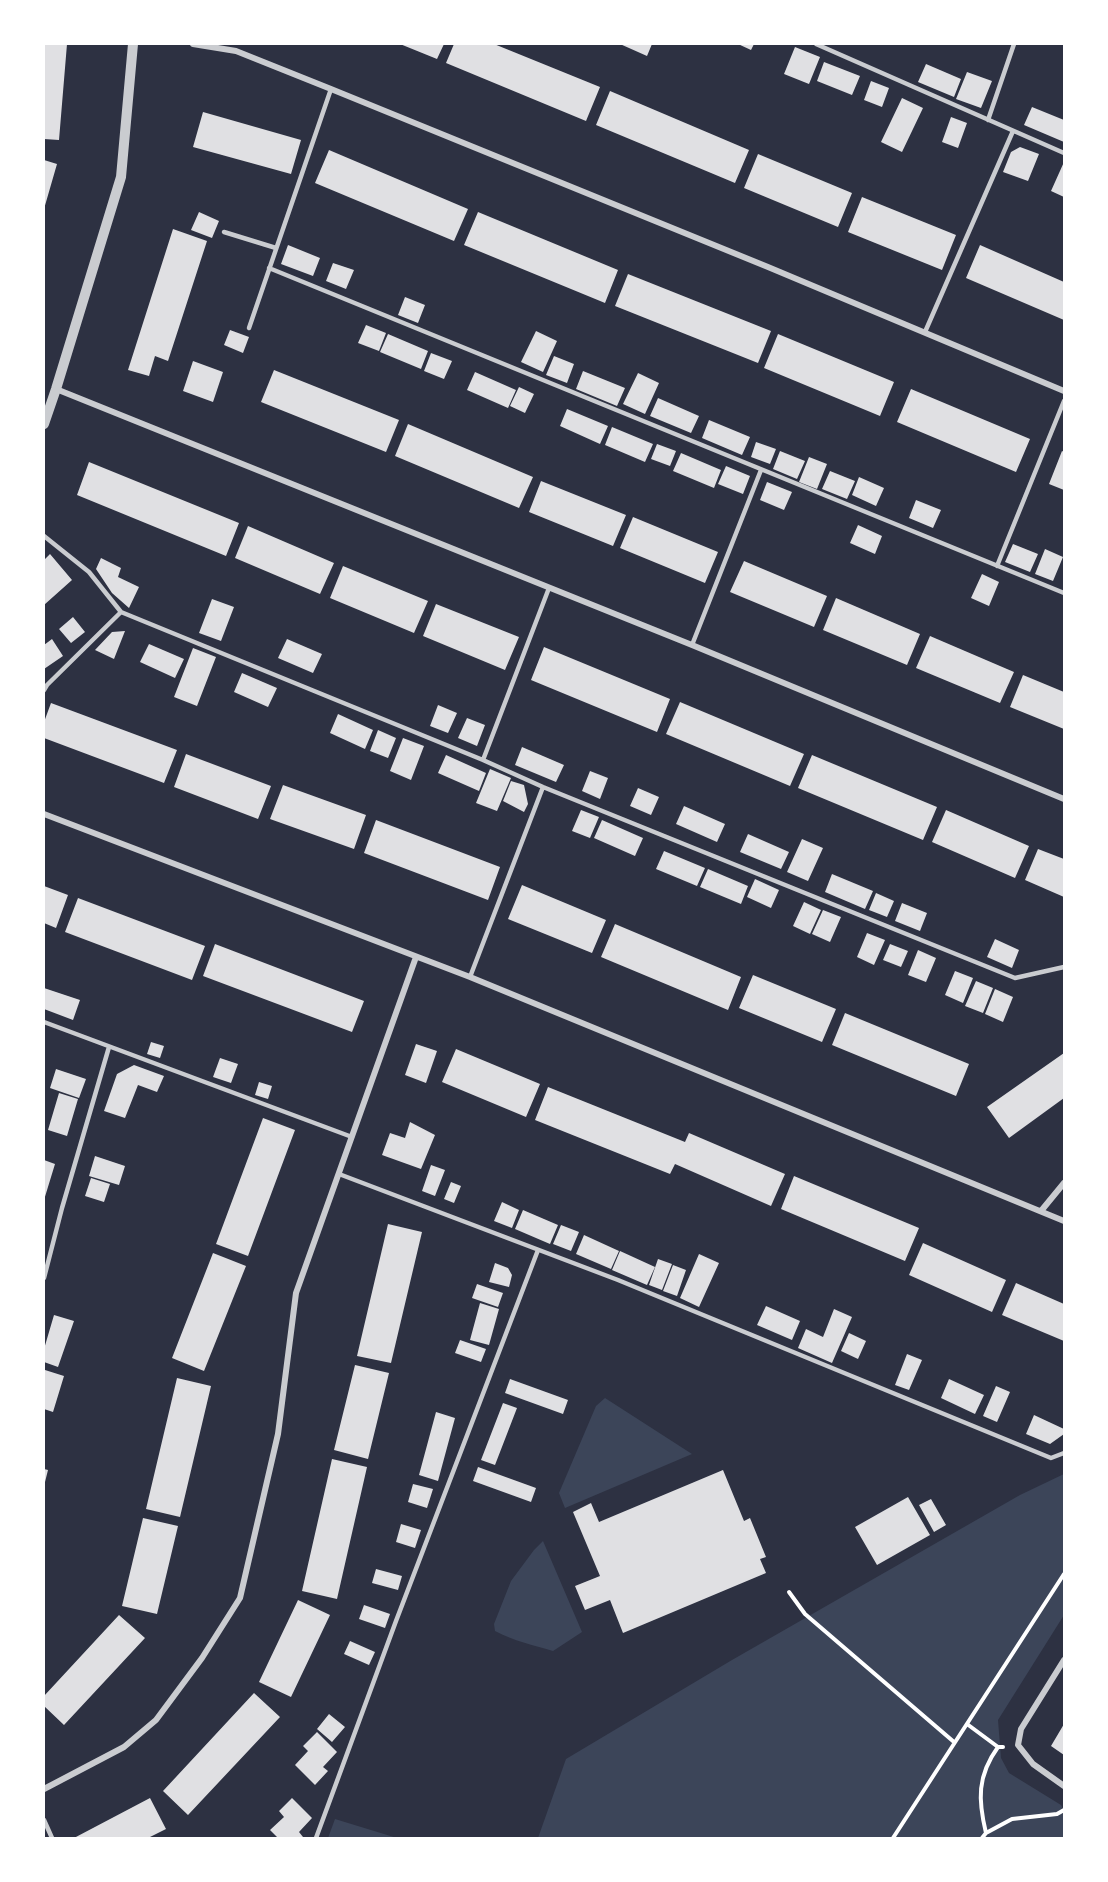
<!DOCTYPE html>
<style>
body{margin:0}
#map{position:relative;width:1108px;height:1882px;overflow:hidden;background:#2d3142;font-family:"Golos Text",sans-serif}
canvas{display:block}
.frame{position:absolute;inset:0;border:45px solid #fff;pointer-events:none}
</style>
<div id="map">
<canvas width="1108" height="1882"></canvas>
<div class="frame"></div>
</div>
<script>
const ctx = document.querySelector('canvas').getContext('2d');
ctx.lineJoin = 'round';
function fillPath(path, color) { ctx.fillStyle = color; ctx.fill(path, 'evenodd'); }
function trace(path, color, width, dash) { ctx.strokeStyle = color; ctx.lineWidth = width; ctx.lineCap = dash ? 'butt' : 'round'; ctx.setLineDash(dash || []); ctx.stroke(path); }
const green = new Path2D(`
 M605 1398 692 1454 565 1508 559 1493 596 1406Z
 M1064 1474V1615L998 1720 1001 1758 1009 1773 1061 1805 1064 1810V1838H538L566 1759 732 1660 1020 1495Z
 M543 1541 582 1632 553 1651C533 1645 514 1641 495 1631L494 1624 511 1581 534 1550Z
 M335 1819 397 1838H328Z`);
const building = new Path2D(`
 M44 44H67L59 140 44 139Z
 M400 44H444L437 59Z
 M454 44H494L600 87 586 121 446 63Z
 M620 44H652L647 56Z
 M738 44H754L751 50Z
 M795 47 820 57 809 84 784 74Z
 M824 62 860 76 852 95 817 81Z
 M926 64 961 79 954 97 918 82Z
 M967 72 992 81 981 108 956 99Z
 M871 81 889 88 882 107 864 100Z
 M610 91 749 150 735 183 596 125Z
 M902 98 923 108 902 152 881 142Z
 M1032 107 1064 120V142L1024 125Z
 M203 112 301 140 291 174 193 147Z
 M951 117 967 123 958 148 942 142Z
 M1020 147 1039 154 1028 181 1003 172 1011 152Z
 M329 150 468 209 454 241 315 183Z
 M758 154 852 193 838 227 744 188Z
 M44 160 57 164 44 209Z
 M1064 162V197L1051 191Z
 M862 197 956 235 942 270 848 232Z
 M199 212 219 221 212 238 191 230Z
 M478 212 618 270 605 303 464 245Z
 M173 229 207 241 168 361 155 356 149 376 128 370Z
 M288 245 320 258 313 276 281 264Z
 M980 245 1064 282V320L966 278Z
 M333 263 354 270 346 289 326 281Z
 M628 274 771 331 758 363 615 306Z
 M405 297 425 305 418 323 398 315Z
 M366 325 386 333 379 351 358 343Z
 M230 330 249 337 243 353 224 345Z
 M536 331 557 341 543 372 521 362Z
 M388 334 428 351 421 369 380 352Z
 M778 334 894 382 880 416 764 368Z
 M431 353 452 361 444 379 424 371Z
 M554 356 574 364 567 383 546 375Z
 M193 361 223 372 213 402 183 391Z
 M274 370 399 420 386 452 261 402Z
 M583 371 625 388 617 406 576 389Z
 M475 372 516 390 508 408 467 390Z
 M638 373 659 383 645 414 623 404Z
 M519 387 534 394 525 413 510 406Z
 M911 389 1030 439 1016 472 897 422Z
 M658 398 699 416 691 433 650 416Z
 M567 409 608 426 600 444 560 426Z
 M709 420 750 437 742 455 702 438Z
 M408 424 533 477 519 508 395 456Z
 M612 427 653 444 645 462 605 445Z
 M756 442 776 449 770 464 751 457Z
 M657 444 676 451 670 466 651 459Z
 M780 451 805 461 797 479 773 469Z
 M1062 451 1064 452V490L1049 484Z
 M681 453 721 470 714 488 673 471Z
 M809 457 827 464 817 489 799 482Z
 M89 462 239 523 226 556 77 495Z
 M726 466 750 476 743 494 718 484Z
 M830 471 855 481 847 499 822 489Z
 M859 477 884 488 876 506 852 495Z
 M541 481 626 515 613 546 529 512Z
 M767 482 792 492 784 510 760 500Z
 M916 500 941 510 933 528 909 518Z
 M633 517 718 552 705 583 620 548Z
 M858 525 882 536 875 554 850 543Z
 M248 526 334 563 320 594 235 558Z
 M1013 544 1038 554 1030 572 1005 562Z
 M1045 549 1063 557 1053 581 1035 574Z
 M50 554 72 580 44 605V560Z
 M101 558 121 568 118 577 139 587 129 608 112 593 96 569Z
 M744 561 827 596 814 627 730 592Z
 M343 566 428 601 414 633 330 598Z
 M982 574 999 582 989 606 971 598Z
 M836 598 920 634 907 665 823 630Z
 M212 599 234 607 221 641 199 633Z
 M436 604 519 637 505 670 423 636Z
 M73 617 85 632 71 643 59 629Z
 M125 631 114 659 95 650 112 632Z
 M930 636 1014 672 1000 703 916 668Z
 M52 639 63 656 44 669V645Z
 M287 639 322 654 313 673 278 658Z
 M149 644 184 659 175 678 140 662Z
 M544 647 670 699 657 732 531 680Z
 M193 648 216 657 197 706 174 697Z
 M242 673 277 688 268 707 234 692Z
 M1023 675 1064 692V729L1010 707Z
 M680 702 804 754 790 786 666 734Z
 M51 703 177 750 164 783 44 738V722Z
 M438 705 457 713 448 733 430 726Z
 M338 714 373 730 365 749 330 733Z
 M467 718 485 725 477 746 458 738Z
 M378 730 396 738 388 758 370 751Z
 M403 738 424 746 411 780 390 771Z
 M522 747 564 765 556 782 515 765Z
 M186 754 271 786 258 819 174 787Z
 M446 755 486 773 479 791 438 773Z
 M812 755 937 807 923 840 798 788Z
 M490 769 511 778 497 811 476 803Z
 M590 771 608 778 600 799 582 791Z
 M511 781 524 785 528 804 524 812 503 801Z
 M283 785 366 815 354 849 270 819Z
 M638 788 659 797 651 815 630 806Z
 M684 806 725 824 717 842 676 824Z
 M581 810 599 817 590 838 572 831Z
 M946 810 1029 846 1015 878 932 842Z
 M376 820 500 867 488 900 364 853Z
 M602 820 643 838 635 856 594 838Z
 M748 834 789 852 781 869 740 852Z
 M802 839 823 848 808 881 787 872Z
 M1038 849 1064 859V897L1025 880Z
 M664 851 705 868 697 886 656 869Z
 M708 869 748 886 741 904 700 887Z
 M832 874 873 891 865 909 825 892Z
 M755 879 779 890 771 908 747 897Z
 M522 885 606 920 592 953 508 919Z
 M44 886 68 895 56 928 44 923Z
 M876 893 894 901 887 917 869 910Z
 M78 898 205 946 192 980 65 932Z
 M804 902 821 910 810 934 793 926Z
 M902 903 927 913 920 931 895 921Z
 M823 910 841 917 830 942 812 934Z
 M615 924 741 977 728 1010 601 957Z
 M867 933 885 940 874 965 857 957Z
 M995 939 1019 950 1012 968 987 957Z
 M215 944 364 1001 352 1032 203 976Z
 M890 944 908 951 901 967 883 960Z
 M918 950 936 958 926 982 908 975Z
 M955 971 973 978 963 1003 945 995Z
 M753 975 836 1009 822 1042 739 1008Z
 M976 981 993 988 983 1013 965 1006Z
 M44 988 80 1000 73 1020 44 1009Z
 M995 989 1013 997 1003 1022 985 1014Z
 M845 1013 969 1064 956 1096 832 1045Z
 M151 1042 164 1046 160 1058 147 1054Z
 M416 1044 437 1051 426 1083 405 1075Z
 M456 1049 540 1084 526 1117 442 1082Z
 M1064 1053V1098L1009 1138 987 1107Z
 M220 1058 238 1064 231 1083 213 1077Z
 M134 1065 164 1076 157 1092 138 1085 125 1118 104 1111 117 1074Z
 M56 1069 86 1079 79 1098 50 1088Z
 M259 1082 272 1086 268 1099 255 1095Z
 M548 1087 685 1142 689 1133 785 1174 771 1206 675 1164 670 1174 535 1120Z
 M59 1093 78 1099 67 1136 48 1130Z
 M263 1118 295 1130 248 1256 216 1244Z
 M410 1122 435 1135 421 1169 382 1155 390 1133 405 1138Z
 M95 1156 125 1166 119 1185 89 1176Z
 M44 1160 55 1164 44 1200Z
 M431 1165 445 1170 435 1196 422 1191Z
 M794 1176 919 1228 905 1261 781 1209Z
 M91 1178 110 1184 104 1202 85 1196Z
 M451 1182 461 1186 454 1203 444 1199Z
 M502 1202 519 1210 512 1228 494 1221Z
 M523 1210 558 1225 550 1244 515 1229Z
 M388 1224 422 1232 391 1363 357 1356Z
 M561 1225 579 1232 571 1251 553 1244Z
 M584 1235 619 1251 611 1269 576 1254Z
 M923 1243 1006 1280 992 1312 909 1275Z
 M620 1251 655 1267 647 1285 612 1270Z
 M213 1253 246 1266 204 1371 172 1358Z
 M699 1254 719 1263 699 1307 680 1298Z
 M658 1259 672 1264 662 1290 649 1285Z
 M495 1263 508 1268 512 1275 509 1287 489 1282Z
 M673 1265 686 1270 677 1296 663 1291Z
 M1016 1283 1064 1304V1341L1002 1315Z
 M477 1284 503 1293 498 1307 472 1298Z
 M480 1303 499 1309 489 1345 470 1340Z
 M766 1306 800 1321 792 1340 757 1325Z
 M834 1309 852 1317 832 1363 798 1348 806 1329 823 1337Z
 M54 1315 74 1321 58 1367 44 1362V1349Z
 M849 1333 866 1341 858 1359 841 1351Z
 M460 1340 486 1349 481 1362 455 1353Z
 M907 1354 922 1360 909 1390 895 1385Z
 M355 1365 389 1373 368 1459 334 1450Z
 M45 1370 64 1376 53 1412 44 1409Z
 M177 1378 211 1386 180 1517 146 1509Z
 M510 1379 568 1400 563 1414 505 1393Z
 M949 1379 984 1395 975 1414 941 1398Z
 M996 1386 1010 1392 997 1422 983 1416Z
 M503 1403 517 1408 495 1465 481 1460Z
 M436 1412 455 1418 438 1481 419 1475Z
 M1034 1415 1064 1429V1434L1050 1444 1026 1434Z
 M332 1459 367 1467 337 1599 302 1591Z
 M478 1467 536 1488 531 1502 473 1481Z
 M44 1469 48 1470 44 1486Z
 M723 1470 744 1521 750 1518 766 1557 760 1559 766 1573 623 1633 610 1600 585 1610 575 1586 600 1576 573 1512 591 1503 599 1522Z
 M413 1484 433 1489 427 1508 408 1502Z
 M908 1497 930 1535 877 1565 855 1527Z
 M931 1499 946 1525 934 1532 919 1505Z
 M143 1518 178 1526 157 1614 122 1606Z
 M401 1524 421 1530 415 1548 396 1542Z
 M376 1569 402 1576 398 1590 372 1583Z
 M298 1600 330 1615 291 1697 259 1682Z
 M364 1605 390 1614 385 1628 359 1619Z
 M119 1615 145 1638 64 1725 44 1706V1696Z
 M350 1641 375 1652 369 1665 344 1654Z
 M254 1693 280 1717 188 1815 163 1791Z
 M329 1714 345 1727 332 1742 317 1729Z
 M1064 1724V1755L1051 1746Z
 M317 1732 337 1752 323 1767 328 1771 315 1785 295 1765 308 1751 303 1746Z
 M150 1798 166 1829 148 1838H74Z
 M292 1798 312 1818 299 1832 303 1837 302 1838H278L270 1830 284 1817 279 1811Z`);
const path = new Path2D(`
 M789 1592 805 1614 954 1742
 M967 1724 998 1747
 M986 1833C978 1800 977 1776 998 1747H1003
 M893 1838 1064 1574
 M982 1838 986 1833 1012 1819 1057 1814 1064 1810`);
const service = new Path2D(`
 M816 44 1064 153
 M988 120 1014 44
 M224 232 276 248
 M269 268 1064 593
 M249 328 331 89
 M925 332 1013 131
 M44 536 89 572 121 612 483 760 543 787 1015 978 1064 967
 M997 566 1064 401
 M692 645 761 470
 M44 690 47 685 121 612
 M483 760 549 588
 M470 977 543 787
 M44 1022 352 1137
 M339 1174 618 1280 1051 1458 1064 1453
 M44 1278 62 1208 109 1047
 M44 1820 52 1838
 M316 1838 396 1621 538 1250`);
const minor = new Path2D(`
 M193 44 236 51 331 89 768 267 1064 391
 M56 389 692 645 1064 799
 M44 814 470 977 1064 1221
 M1041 1211 1064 1183
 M1064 1660 1021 1729 1018 1745 1033 1764 1064 1786
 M44 1789 124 1747 156 1720 202 1658 240 1598 278 1434 296 1293 416 957`);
const tertiary = new Path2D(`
 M44 424 56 389 121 177 133 44`);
fillPath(green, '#3c4559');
fillPath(building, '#e0e0e3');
trace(path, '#fff', 4);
trace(service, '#caccd0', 4.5);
trace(minor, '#caccd0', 6);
trace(tertiary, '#caccd0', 10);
</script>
